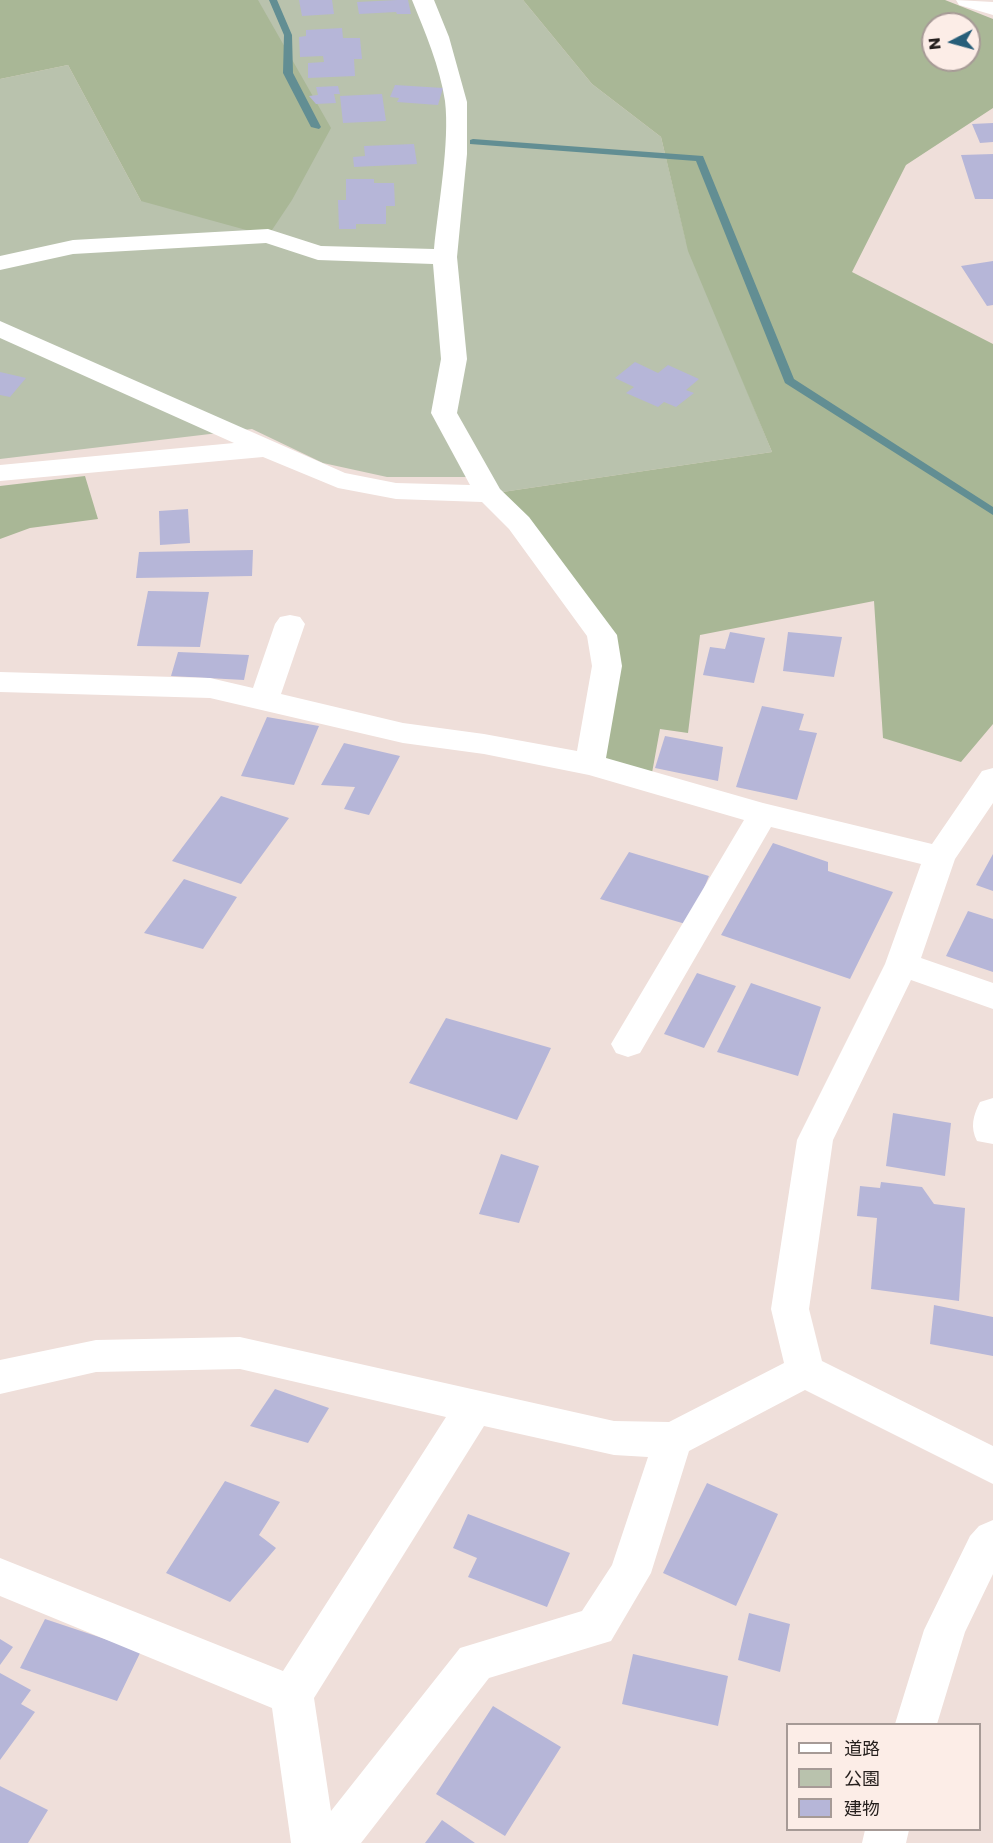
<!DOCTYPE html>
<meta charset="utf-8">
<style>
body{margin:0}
#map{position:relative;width:993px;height:1843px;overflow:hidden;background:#efdfda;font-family:Poppins,"Noto Sans JP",sans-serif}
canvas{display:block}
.legend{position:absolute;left:786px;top:1723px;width:195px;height:108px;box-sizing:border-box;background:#fcede7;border:2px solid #a69a96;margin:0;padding:8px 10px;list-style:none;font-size:18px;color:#241e1c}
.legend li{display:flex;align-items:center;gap:12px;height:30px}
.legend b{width:30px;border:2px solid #a69a96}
.north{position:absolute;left:921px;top:12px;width:60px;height:60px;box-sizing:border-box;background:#fcede7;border:2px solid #a69a96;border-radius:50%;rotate:264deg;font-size:16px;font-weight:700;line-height:24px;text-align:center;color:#241e1c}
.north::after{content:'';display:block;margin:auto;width:21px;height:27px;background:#275e79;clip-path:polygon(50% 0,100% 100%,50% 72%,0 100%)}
</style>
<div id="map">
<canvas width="993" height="1843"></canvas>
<ul class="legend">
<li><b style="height:8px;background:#fff"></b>道路</li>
<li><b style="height:16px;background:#b9c2ad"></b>公園</li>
<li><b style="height:16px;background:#b6b6d8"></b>建物</li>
</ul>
<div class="north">N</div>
</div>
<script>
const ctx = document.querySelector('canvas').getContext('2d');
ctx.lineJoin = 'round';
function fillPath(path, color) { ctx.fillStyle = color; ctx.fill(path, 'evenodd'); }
const green = new Path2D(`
 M252 0H523L592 84 661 137 686 241 772 452 489 494 468 477H387L323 463 252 429 0 459V79L68 65 141 201Z`);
const forest = new Path2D(`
 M0 0H258L331 128 292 200 268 236 141 201 68 65 0 79Z
 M523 0H945L993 19V108L906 165 852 272 993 344V724L961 762 883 738 874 601 700 635 688 733 660 729 652 773 590 764 602 637 489 494 772 452 688 251 661 137 592 84ZM933 24H969V60H933Z
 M85 476 98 519 30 528 0 539V486Z`);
const stream = new Path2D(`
 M269 0H277L292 35 293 73 321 127 319 129 311 127 283 73 284 35Z
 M473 139 703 156 794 379 993 507V515L785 383 696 161 470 144V140Z`);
const building = new Path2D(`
 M299 0H332L334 14 302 16Z
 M397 0H408L411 14H397L396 12 359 14 357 2Z
 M342 28 343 38H360L362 59H354L355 76 308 78V63L324 62 323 56 300 57 299 37 306 36V30Z
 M395 85 443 88 438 105 397 102 399 98 390 97Z
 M338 86 340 94H334L336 103 316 104 309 96 318 95 316 87Z
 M382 94 386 121 343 123 340 96Z
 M993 123V142L980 143 972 124Z
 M414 144 417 164 354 167 353 157 365 156 364 146Z
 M993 154V199H975L961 155Z
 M346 179H374V183H394L395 206H386V224H356V229H339L338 200H346Z
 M993 261V305L987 306 961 266Z
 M635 362 658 373 668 365 699 379 686 390 694 393 676 407 664 402 658 407 626 393 634 387 615 378Z
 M0 372 26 378 10 397 0 395Z
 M188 509 190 543 160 545 159 511Z
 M253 550 252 576 136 578 139 552Z
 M148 591 209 592 200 647 137 646Z
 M730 632 765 638 754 683 703 675 710 647 725 649Z
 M788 632 842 637 834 677 783 671Z
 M178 652 249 655 244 680 171 676Z
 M762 706 804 714 799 730 817 733 797 800 736 787Z
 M267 717 319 726 294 785 241 776Z
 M665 736 723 747 718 781 655 768Z
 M344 743 400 756 369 815 344 809 355 787 321 785Z
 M221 796 289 818 241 884 172 861Z
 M773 843 828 862V871L893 892 850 979 721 935Z
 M629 852 709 876 689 925 600 899Z
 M993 854V891L976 885Z
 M184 879 237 897 203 949 144 933Z
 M968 911 993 919V972L946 956Z
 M697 973 736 986 704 1048 664 1034Z
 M751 983 821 1007 798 1076 717 1052Z
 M446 1018 551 1048 517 1120 409 1083Z
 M893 1113 951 1123 945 1176 886 1166Z
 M501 1154 539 1166 519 1223 479 1214Z
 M881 1182 922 1187 934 1204 965 1208 959 1301 871 1289 877 1218 857 1216 860 1186 880 1188Z
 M934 1305 993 1317V1356L930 1344Z
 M275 1389 329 1408 308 1443 250 1426Z
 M225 1481 280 1502 259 1535 276 1548 230 1602 166 1573Z
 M707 1483 778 1514 736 1606 663 1573Z
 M468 1514 570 1553 547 1607 468 1577 477 1558 453 1548Z
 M749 1613 790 1624 780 1672 738 1660Z
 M45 1619 141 1651 117 1701 20 1668Z
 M0 1639 13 1647 0 1665Z
 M633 1654 728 1676 718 1726 622 1704Z
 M0 1673 31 1690 21 1704 35 1712 0 1760Z
 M493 1706 561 1747 505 1836 436 1794Z
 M0 1786 48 1810 28 1843H0Z
 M442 1820 475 1843H425Z`);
const minor = new Path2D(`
 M412 0H434L449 37 467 102V154L457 257 467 359 457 413 500 489 529 517 617 635 622 666 606 758 763 803 932 844 982 771 993 768V803L955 859 921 958 993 983V1009L911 980 833 1140 809 1309 822 1361 993 1446V1484L805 1390 689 1451 651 1573 611 1641 489 1678 361 1843H291L272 1708 0 1596V1558L283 1671 446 1417 240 1369 96 1372 0 1394V1360L96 1340 240 1337 614 1421 669 1422 784 1363 771 1309 797 1140 885 964 921 864 771 827 640 1053 628 1057 616 1053 611 1044 744 820 589 775 484 754 403 743 210 698 0 692V672L210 678 253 688 275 624 280 617 290 615 300 617 305 624 281 694 403 723 484 734 577 751 592 666 587 636 509 529 482 502 396 499 338 488 263 457 0 481V465L234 443 0 338V321L345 473 396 483 470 485 431 413 441 359 433 264 318 260 266 243 73 254 0 270V256L73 240 268 229 321 246 434 249C438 207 450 142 445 101 440 67 425 32 412 0ZM484 1426 614 1455 648 1457 612 1565 582 1611 460 1648 331 1811 314 1698Z
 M956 0 993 2V15L959 5Z
 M993 1098V1144L977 1141C970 1127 973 1116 980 1102Z`);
const major = new Path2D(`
 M993 1520V1574L965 1632 937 1724H895L924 1630 970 1536 979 1526Z
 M865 1830H909L906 1843H862Z`);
fillPath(green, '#b9c2ad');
fillPath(forest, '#a9b796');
fillPath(stream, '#628e93');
fillPath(building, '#b6b6d8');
fillPath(minor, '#fff');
fillPath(major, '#fff');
</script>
